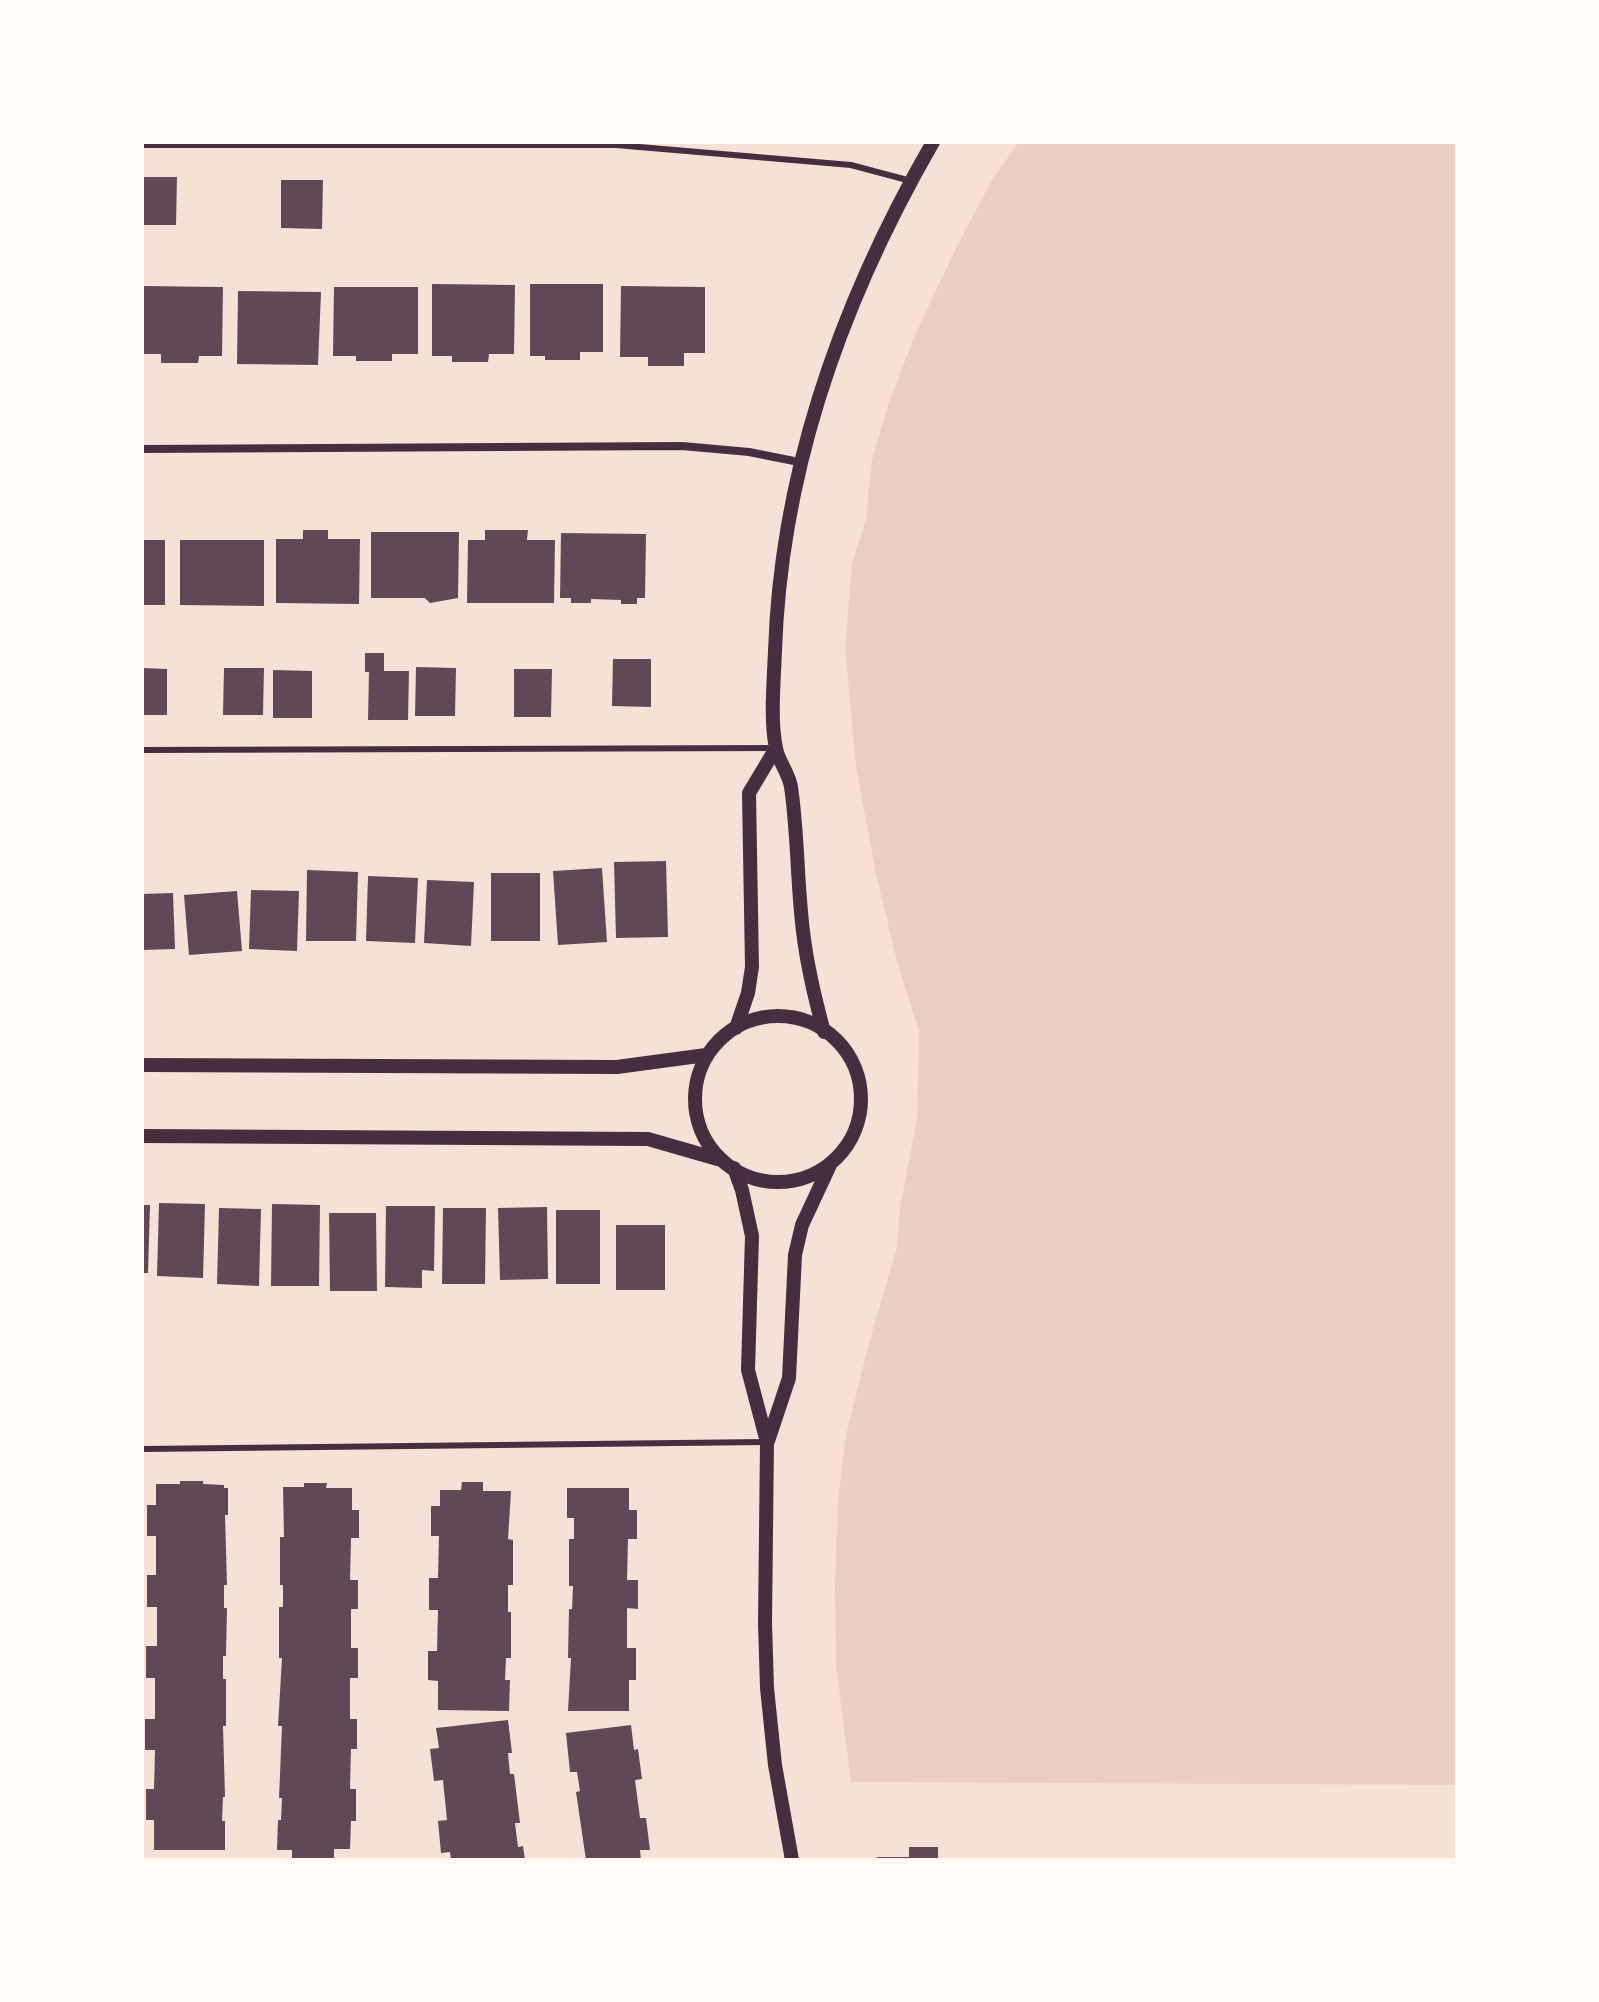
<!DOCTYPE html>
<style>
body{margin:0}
#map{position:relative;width:1599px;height:2002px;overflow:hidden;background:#f7e1d7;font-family:"Space Grotesk",sans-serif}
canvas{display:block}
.frame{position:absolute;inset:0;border:144px solid #fffaf5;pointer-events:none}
</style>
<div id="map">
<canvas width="1599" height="2002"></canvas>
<div class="frame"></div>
</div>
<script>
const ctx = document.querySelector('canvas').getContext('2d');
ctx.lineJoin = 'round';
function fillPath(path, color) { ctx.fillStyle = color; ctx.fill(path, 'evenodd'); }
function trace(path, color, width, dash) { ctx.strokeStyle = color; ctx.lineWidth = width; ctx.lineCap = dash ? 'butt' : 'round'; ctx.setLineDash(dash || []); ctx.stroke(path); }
const green = new Path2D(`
 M1019 142H1457V1785L851 1782 836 1665 835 1585 838 1500 846 1435 869 1343 897 1247 900 1208 917 1118 919 1032 896 958 875 869 856 766 845 647 852 564 866 519 872 460 889 402 915 335 957 246 992 180Z`);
const building = new Path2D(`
 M142 177H177L176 225H142Z
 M281 180H323L322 229 281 228Z
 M432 284 515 285 514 354H489L488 362H452V356H432Z
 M530 284H603V352H580V360H545V356H530Z
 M142 286 223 287 222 356H199L198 363H161V354H142Z
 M621 286 705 287V353H684V366H648V357H620Z
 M334 287H418V354H392V361H356V356H333Z
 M238 291 321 292 318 365 237 364Z
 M303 530H328V539H360L359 604 276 603V539H303Z
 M485 530H528L527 540H555L554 603H467L468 540H485Z
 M371 532H459L458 598 430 603 425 598H371Z
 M561 533 646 534 645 598H637V604H621V600L591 599V603H571V598H560Z
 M142 540H165V605H142Z
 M180 540H264V606L180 605Z
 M365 653H384V671H409L408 720H368L369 672H365Z
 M613 659H651V707L612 706Z
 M416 667 456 668 455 716H415Z
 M142 668 167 669V715H142Z
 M224 668H264L263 715H223Z
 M514 669H552L551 717H514Z
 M273 670 312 671V718H273Z
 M666 861 668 937 616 938 614 862Z
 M602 868 607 942 558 945 553 871Z
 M307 870 358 872 356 941H306Z
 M491 873H540V941H491Z
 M368 876 418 878 415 943 366 941Z
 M427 880 474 882 471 946 424 943Z
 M251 890 299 891 297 951 249 949Z
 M237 891 242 951 189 955 184 895Z
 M173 893 175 949 142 950V894Z
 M159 1203 205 1204 203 1278 157 1276Z
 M272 1204 320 1205 319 1286H271Z
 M142 1205H150L148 1273H142Z
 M386 1206H435L434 1271 422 1270V1288L385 1287Z
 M547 1207 548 1279 500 1280 498 1208Z
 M219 1208 261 1209 259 1286 217 1284Z
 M443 1208H486L485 1284H442Z
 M556 1210H600V1284H556Z
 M329 1213H376L377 1291H330Z
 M616 1225H665V1290H616Z
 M180 1481H203V1484L224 1485V1488H228V1515H225L227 1585H224V1608H227L226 1656H223V1679H226V1726H223L225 1797H223L222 1821H225V1850H154V1820H146V1789H154L155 1750H145V1719H155V1678H146V1646H157V1607H147V1575H156V1536H147V1505H156V1484H180Z
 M462 1482H483V1491H511L508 1539 513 1540V1585H508V1612H511V1658H506L505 1680H510L509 1711 438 1710V1681L428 1680V1651H437L438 1610H429V1578H438L439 1536H431V1506H440V1490H461Z
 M304 1483H327L326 1488H352V1510H359V1538H351L350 1580H358V1609H351V1648H358V1678H350V1719H357V1749H351L350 1789H356V1821H351L350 1849H334V1860H292V1850H277L278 1820H281L282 1798H279L282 1726H278L282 1658H279V1607H283V1585H280V1537H284L283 1487H304Z
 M567 1488H629V1510H637V1539H628L627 1580H638V1609L627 1608V1648H636V1680H629V1711H568L571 1658H568L569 1609H572L573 1586H569V1539H574V1518H567Z
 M508 1720 512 1753H508L510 1774H514L520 1823H515L518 1847 523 1846 525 1860H451L450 1852 441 1853 438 1821 447 1820 443 1780 434 1781 430 1749 439 1748 436 1728Z
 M631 1725 634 1750 638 1749 642 1779 635 1780 640 1818H646L650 1850H640L641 1860H586L576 1792 580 1791 577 1772H570L566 1733Z
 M909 1847H938V1860H877V1857H909Z`);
const service = new Path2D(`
 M142 145H616L851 165 911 181
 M142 750 776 748
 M142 1449 766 1442`);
const minor = new Path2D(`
 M142 449 682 446 749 452 799 462`);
const tertiary = new Path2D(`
 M695 1099a83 83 0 1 1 166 0a83 83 0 1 1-166 0Z
 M736 1028 748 993 752 967 749 793 776 748
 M824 1032C815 999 807 966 803 931 797 884 798 834 791 787 789 773 778 761 776 748 770 721 774 678 775 651 781 469 843 298 933 142
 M142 1065 617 1067 706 1055
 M142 1136 648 1139 721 1160
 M734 1168 742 1190 752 1236 748 1370 767 1442 765 1623 767 1688 775 1765 792 1860
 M768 1441 789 1378 795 1255 802 1225 830 1165`);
fillPath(green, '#ebcfc5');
fillPath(building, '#644757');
trace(service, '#4a2c40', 6);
trace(minor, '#4a2c40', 8);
trace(tertiary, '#4a2c40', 14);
</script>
